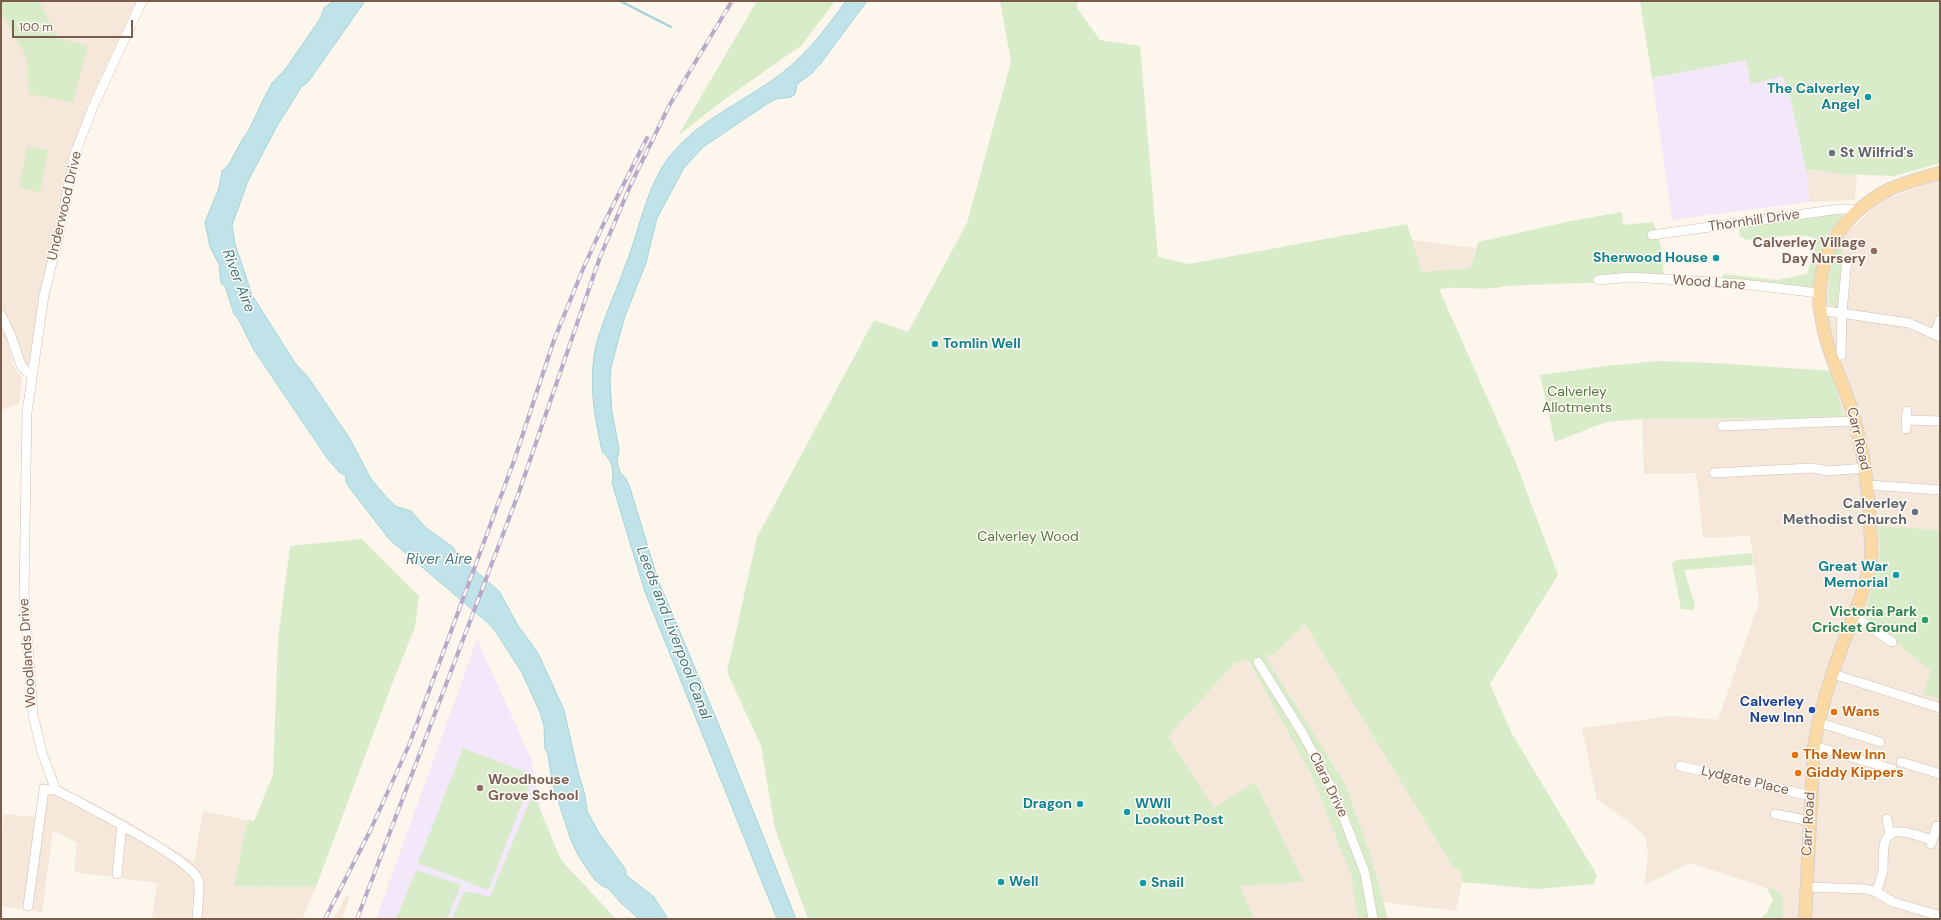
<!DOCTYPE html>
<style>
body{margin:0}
#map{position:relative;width:1941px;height:920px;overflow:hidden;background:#fdf6ec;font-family:"DM Sans",sans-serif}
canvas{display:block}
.frame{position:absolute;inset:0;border:2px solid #7a5c4d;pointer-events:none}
.scale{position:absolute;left:12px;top:20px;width:121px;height:18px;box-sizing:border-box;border:2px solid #7a5c4d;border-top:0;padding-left:5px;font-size:12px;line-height:14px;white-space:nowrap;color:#7a5c4d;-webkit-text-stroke:3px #fffaf3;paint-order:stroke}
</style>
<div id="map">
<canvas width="1941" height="920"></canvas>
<div class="frame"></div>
<div class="scale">100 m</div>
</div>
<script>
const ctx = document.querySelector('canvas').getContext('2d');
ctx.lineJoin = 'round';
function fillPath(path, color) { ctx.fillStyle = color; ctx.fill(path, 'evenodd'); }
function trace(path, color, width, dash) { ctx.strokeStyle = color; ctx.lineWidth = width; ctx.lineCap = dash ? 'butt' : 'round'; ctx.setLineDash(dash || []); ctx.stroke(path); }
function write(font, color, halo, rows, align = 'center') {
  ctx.font = font + ' "DM Sans",sans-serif'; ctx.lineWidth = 3; ctx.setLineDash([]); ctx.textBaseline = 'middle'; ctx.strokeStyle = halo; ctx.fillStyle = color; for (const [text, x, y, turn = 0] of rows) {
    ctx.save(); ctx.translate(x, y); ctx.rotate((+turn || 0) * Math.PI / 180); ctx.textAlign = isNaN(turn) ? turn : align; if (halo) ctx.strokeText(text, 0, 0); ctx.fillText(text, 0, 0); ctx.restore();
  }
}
const residential = new Path2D(`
 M1 1H136L88 105 71 155 53 243 31 366 27 368 13 332 1 307Z
 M1806 170 1857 174 1855 200 1809 202Z
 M1940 179V919H1783L1782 893 1690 863 1644 885 1648 854 1645 837 1633 825 1597 800 1582 728 1671 716 1718 720 1759 602 1750 536 1703 538 1696 473 1644 474 1642 419 1844 418 1811 306 1816 259 1821 243 1839 220 1850 229 1863 218 1878 202Z
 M1412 240 1475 248 1470 268 1422 272Z
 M1 328 6 336 14 367 22 379 19 404 1 410Z
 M1305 624 1452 866 1462 873V882L1456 911 1382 902 1371 857 1346 785 1265 656 1274 654Z
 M1248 660 1311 774 1351 875 1358 919H1254L1239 886 1303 881 1256 783 1214 808 1168 736 1235 663Z
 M40 782 62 787 125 820 194 862 203 811 247 820 234 886 316 887 302 919H152L157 883 74 872 77 843 53 830 42 912 1 906V834L4 814 35 817Z
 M346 896 350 897 342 919H333Z`);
const education = new Path2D(`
 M1746 60 1782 76 1790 97 1806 170 1809 202 1672 220 1652 78Z
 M477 639 532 761 542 815 561 860 616 919H376Z`);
const green = new Path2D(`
 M1 1H39L58 38 88 46 73 102 29 94 27 58 1 12Z
 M757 1H835L802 45 721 102 678 136Z
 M1000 1H1077V8L1100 40 1140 46 1158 257 1189 264 1407 224 1422 272 1470 268 1478 242 1571 221 1622 212 1623 225 1653 222 1661 246 1665 284 1630 281 1505 286C1484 292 1462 285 1439 289L1514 458 1558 575 1490 684 1512 734 1597 875 1594 884 1537 889 1462 882V873L1452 866 1305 624 1274 654 1265 656 1346 785 1371 857 1388 919H1358L1351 875 1311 774 1248 660 1235 663 1168 736 1214 808 1255 782 1304 882 1240 886 1254 919H808L775 829 761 746 727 672 757 537 874 320 908 332 967 223 1011 62Z
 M1640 1H1940V163L1895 176 1841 174 1824 171 1806 170 1790 97 1782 76 1751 84 1746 60 1652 78Z
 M27 146 48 150 40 192 19 188Z
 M1840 213 1843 216C1817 244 1817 253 1813 290L1721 279 1724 274 1777 280 1807 274 1817 242 1812 237 1795 235 1746 240 1740 236 1739 227Z
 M1845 230 1837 308 1830 304 1828 299 1830 273 1836 246Z
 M1657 361 1715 363 1831 371 1844 418 1642 419 1606 422 1555 442 1540 375 1606 366Z
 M1878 526 1940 530V699L1923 694 1931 671 1864 616 1878 567 1880 553Z
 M362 539 419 596 415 627 392 684 316 887 234 886 247 820 254 821 273 775 278 639 290 546Z
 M1752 553 1753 565 1684 570 1695 605 1693 610 1681 609 1672 563 1677 560Z
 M463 748 533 775 488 890 418 863Z
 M533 793 561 860 616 919H452L462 895 467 891 490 897Z
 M416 870 461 885 447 919H396Z
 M1767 887 1782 893 1783 919H1760L1766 914 1773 900Z`);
const water = new Path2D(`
 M334 1H365L308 82 302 86 277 126 248 181 232 225 235 244 252 295 295 363 308 377 350 439 371 479 388 499 397 507 411 511 426 528 453 547 457 555 499 591 517 624 538 653 564 710 578 772 585 795 587 811 599 833 626 870V875L654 897 668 919H639L620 902 609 889 601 885 594 879 578 855 571 840 552 782 548 754 545 749 544 726 540 712 522 673 496 632 487 622 389 539 349 487 346 482V476L339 472 327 458 254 350 239 320 234 314 225 286 221 283 219 264 210 247 205 222 219 188 222 171 229 164 242 140 249 130 264 98 272 83 284 71 320 19 324 8Z
 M846 1H867L821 63 811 74 797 84 795 94 791 97 776 99 767 104 703 147 684 168 657 218 646 263 625 316 611 367 610 382 612 412 619 449 617 462 620 472 626 479 630 488 658 580 723 735 796 919H777L645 592 612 483C614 476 613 464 608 458 606 455 604 454 602 451 601 446 600 441 599 436 592 404 589 369 598 338 606 312 618 287 627 261 641 225 648 180 674 151 704 117 747 100 782 73 809 52 825 29 846 1Z`);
const stream = new Path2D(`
 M620 1 671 27`);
const minor = new Path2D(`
 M142 1 93 107 74 156 60 230 44 295 27 412 24 593 33 714 42 753 56 790C81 803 189 858 198 879 201 887 197 910 197 919
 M1652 235 1840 209 1856 210
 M1598 280 1631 277 1743 284 1819 293
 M1820 310 1909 323 1940 337
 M1 315 11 336 21 365 26 371 33 374
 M1935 334 1940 320
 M1841 355 1842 312 1847 259
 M1907 420 1940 421
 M1722 426 1855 421
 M1906 429 1907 411
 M1714 473 1812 468 1828 471 1865 468
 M1868 485 1940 490
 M1853 615 1892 642
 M1258 662 1303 734 1334 793 1365 873 1373 919
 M1833 674 1940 708
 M1818 722 1880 742
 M1814 746 1892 769
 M1901 762 1940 774
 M1680 766 1811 796
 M1775 814 1810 821
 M1887 819 1890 835
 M1931 844 1937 826
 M117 874 122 825
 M1806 887 1866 889 1876 892 1893 902 1940 916
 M1876 892C1879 885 1881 879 1883 871 1884 860 1880 835 1895 832 1903 830 1923 837 1932 840
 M28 906 44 789 56 790`);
const major = new Path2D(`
 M1805 919 1814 746C1820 709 1832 672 1846 636 1855 610 1869 582 1871 554 1872 544 1870 532 1870 522 1868 487 1864 454 1855 421 1847 390 1831 362 1824 331 1810 271 1831 222 1884 192 1901 183 1922 178 1940 173`);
const rail = new Path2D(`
 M325 919 370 831 409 745 515 458 554 340 583 269 603 225 647 138
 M357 919 519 492 600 257 631 184 669 106 732 1`);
const markers = [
 [1868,97,4,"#0f9aa8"],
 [1832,153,4,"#6b7280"],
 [1874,251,4,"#8d6e63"],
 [1716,258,4,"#0f9aa8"],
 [935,344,4,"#0f9aa8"],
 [1915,512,4,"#6b7280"],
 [1896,575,4,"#0f9aa8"],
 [1925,620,4,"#2e9e5b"],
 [1812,710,4,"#1a4fb4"],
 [1834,712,4,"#e8710a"],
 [1795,755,4,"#e8710a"],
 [1798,773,4,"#e8710a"],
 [480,788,4,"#8d6e63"],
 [1080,804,4,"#0f9aa8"],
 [1127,812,4,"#0f9aa8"],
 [1001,882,4,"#0f9aa8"],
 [1143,883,4,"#0f9aa8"]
];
const cultureNames = [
 ["The Calverley",1860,89],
 ["Angel",1860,105],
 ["Sherwood House",1708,258],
 ["Tomlin Well",943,344,"left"],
 ["Great War",1888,567],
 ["Memorial",1888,583],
 ["Dragon",1072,804],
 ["WWII",1135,804,"left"],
 ["Lookout Post",1135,820,"left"],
 ["Well",1009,882,"left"],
 ["Snail",1151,883,"left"]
];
const worshipNames = [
 ["St Wilfrid's",1840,153],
 ["Calverley",1907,504,"right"],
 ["Methodist Church",1907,520,"right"]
];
const streetNames = [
 ["Underwood Drive",65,206,-77],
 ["Thornhill Drive",1754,221,-8],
 ["Wood Lane",1709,283,4],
 ["Carr Road",1858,439,77],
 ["Woodlands Drive",28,653,-94],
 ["Lydgate Place",1745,781,13],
 ["Clara Drive",1328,785,64],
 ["Carr Road",1809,824,-87]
];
const educationNames = [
 ["Calverley Village",1866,243],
 ["Day Nursery",1866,259],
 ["Woodhouse",488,780,"left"],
 ["Grove School",488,796,"left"]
];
const parkNames = [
 ["Calverley",1577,392],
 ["Allotments",1577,408],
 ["Calverley Wood",1028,537]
];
const leisureNames = [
 ["Victoria Park",1917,612],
 ["Cricket Ground",1917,628]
];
const transitNames = [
 ["Calverley",1804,702],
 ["New Inn",1804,718]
];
const foodNames = [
 ["Wans",1842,712],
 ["The New Inn",1803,755],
 ["Giddy Kippers",1806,773]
];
const waterNames = [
 ["River Aire",238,281,69],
 ["River Aire",439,560],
 ["Leeds and Liverpool Canal",673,633,69]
];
fillPath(residential, '#f5e8da');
fillPath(education, '#f3e8fa');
fillPath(green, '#d8ecc9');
fillPath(water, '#bfe3e8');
trace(water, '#a5d3da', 1);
trace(stream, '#a5d3da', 2.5);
trace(minor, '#d1beb0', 10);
trace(major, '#dad1cd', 14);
trace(minor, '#fff', 9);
trace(major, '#fbd9a5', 12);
trace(rail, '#b9a8c9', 4);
trace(rail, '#fffaf3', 2.5, [8]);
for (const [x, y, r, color] of markers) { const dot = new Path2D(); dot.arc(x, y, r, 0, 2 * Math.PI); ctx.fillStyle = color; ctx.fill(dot); trace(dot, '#fffaf3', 1.5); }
write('bold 14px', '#0d838f', '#fffaf3', cultureNames, 'right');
write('bold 14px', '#5b616d', '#fffaf3', worshipNames, 'left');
write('14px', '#7a5c4d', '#fffaf3', streetNames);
write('bold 14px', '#785e54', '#fffaf3', educationNames, 'right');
write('14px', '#537a41', '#fffaf3', parkNames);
write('bold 14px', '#27864d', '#fffaf3', leisureNames, 'right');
write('bold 14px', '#164399', '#fffaf3', transitNames, 'right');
write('bold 14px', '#c56008', '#fffaf3', foodNames, 'left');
write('italic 15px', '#437c86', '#fffaf3', waterNames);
</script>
